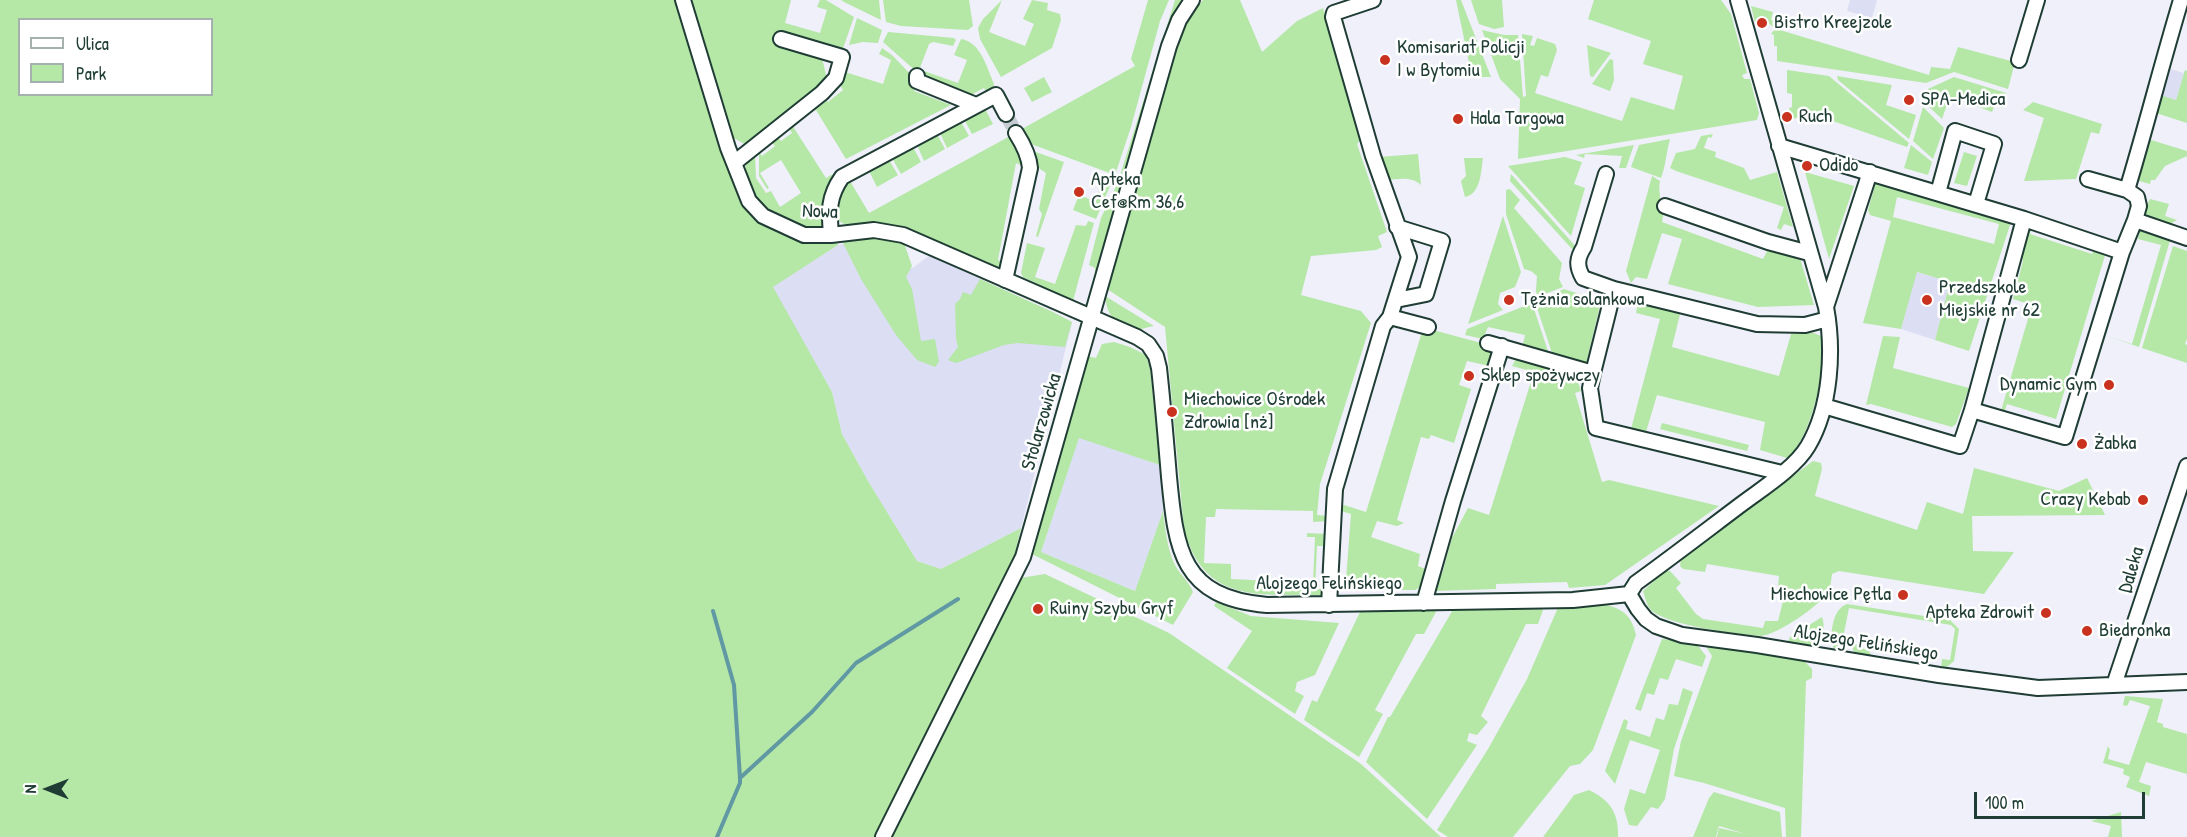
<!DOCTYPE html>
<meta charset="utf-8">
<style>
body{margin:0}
#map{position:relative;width:2187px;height:837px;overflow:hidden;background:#eff0fa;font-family:"Patrick Hand",sans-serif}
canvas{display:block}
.legend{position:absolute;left:18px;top:18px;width:195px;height:78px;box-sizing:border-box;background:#fff;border:2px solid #a5b1ae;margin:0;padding:8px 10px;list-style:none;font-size:18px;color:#1f3d34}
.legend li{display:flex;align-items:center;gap:12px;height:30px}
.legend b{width:30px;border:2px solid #a5b1ae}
.north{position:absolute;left:18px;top:759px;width:60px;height:60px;-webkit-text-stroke:4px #fff;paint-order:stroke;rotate:270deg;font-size:16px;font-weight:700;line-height:24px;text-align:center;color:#1f3d34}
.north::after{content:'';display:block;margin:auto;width:21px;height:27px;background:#1f3d34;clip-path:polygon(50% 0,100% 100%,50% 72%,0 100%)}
.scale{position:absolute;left:1974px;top:792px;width:171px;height:27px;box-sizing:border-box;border:3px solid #1f3d34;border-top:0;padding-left:8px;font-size:18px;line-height:21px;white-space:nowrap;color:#1f3d34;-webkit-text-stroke:4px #fff;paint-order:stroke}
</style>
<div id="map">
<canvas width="2187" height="837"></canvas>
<ul class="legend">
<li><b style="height:8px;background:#fff"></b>Ulica</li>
<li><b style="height:16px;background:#b5e7a7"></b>Park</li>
</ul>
<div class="north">N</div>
<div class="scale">100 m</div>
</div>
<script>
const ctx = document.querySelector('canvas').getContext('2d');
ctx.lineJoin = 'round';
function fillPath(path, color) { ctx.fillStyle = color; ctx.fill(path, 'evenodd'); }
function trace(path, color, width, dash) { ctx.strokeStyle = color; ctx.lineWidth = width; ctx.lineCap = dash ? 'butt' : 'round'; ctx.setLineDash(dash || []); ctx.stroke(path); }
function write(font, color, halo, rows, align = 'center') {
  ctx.font = font + ' "Patrick Hand",sans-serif'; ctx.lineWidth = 5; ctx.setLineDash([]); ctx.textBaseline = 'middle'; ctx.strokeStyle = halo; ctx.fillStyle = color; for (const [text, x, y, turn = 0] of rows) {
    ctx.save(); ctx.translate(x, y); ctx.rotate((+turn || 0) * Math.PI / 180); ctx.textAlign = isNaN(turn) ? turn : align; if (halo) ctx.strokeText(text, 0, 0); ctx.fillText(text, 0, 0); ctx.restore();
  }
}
const built = new Path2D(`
 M1850 0H1877L1872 18 1847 11Z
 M2166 68 2184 73 2176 100 2159 95Z
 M865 240 884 280 914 267 930 255 1072 323 1021 528 941 569 917 561 868 481 842 434 832 392 772 287 838 245Z
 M1916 272 1950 282 1935 340 1901 329Z
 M1079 437 1160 465 1163 511 1135 591 1041 552Z`);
const green = new Path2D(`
 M0 0H678L760 221C787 240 806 241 838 241V245L773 287 832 392 842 434 868 481 917 561 941 569 1021 528 1013 562 1020 578 1045 574 1169 633 1361 764 1441 837H0ZM20 20H212V94H20Z
 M692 0H791L785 23 820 33 827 10 817 7 820 0H826L854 17 841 54 817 55 823 62 826 75 820 90 746 145 734 138Z
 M841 0H879L881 20 844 2Z
 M883 0H969L973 26 968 30 901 26 886 22Z
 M1002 0 989 32 1025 46 1034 24 1023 19 1032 0 1048 3 1047 10 1060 14 1061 20 1052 48 1001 77 980 39 978 28 983 19Z
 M1148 0H1169L1160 21 1131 127 1115 175 1031 144 1022 129 1135 66 1131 59Z
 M1175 0H1184L1174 16 1160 56 1097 282 1095 281V268L1089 265 1101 218 1118 182Z
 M1203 0H1240L1262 52 1297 21 1323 8 1361 139 1357 144 1387 232 1378 236 1382 247 1376 250 1311 256 1301 295 1361 311 1371 323 1320 484 1317 515 1328 516V521L1313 522V511L1216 509 1215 517H1206L1204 563 1231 564V579L1313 583 1315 537H1307V533L1327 534V546H1317L1315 589H1325V595C1261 594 1204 605 1184 529L1165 327 1107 289 1180 35 1190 15Z
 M1456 0H1461L1491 77H1472Z
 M1471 0H1502L1504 27 1494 29 1479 24Z
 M1594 0H1721L1731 14 1747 73 1742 75 1744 79H1750L1759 113 1757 120 1518 159 1520 99 1500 79 1482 30 1504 35H1518L1523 97 1526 96 1522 34 1533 36 1530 45 1534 46 1537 38 1555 44 1557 50 1548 77 1541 75 1535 93 1622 121 1631 97 1674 110 1683 76 1643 64 1651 41 1588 19Z
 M1751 6 1773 12 1771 20 1776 21 1775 26 1780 30 1929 75 1931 67 1950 69 1958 47 2015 62 2008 89 1954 72 1926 83 1777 61V46H1774V35L1771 34 1775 29 1761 16 1755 23Z
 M857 18 882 30 878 43 863 42 849 45Z
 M888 32 954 38 956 40 953 46 933 42 929 44 918 73 883 42Z
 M961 39C981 42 987 68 994 84L993 90 988 94 984 88 969 96 922 78 924 71 958 83 967 60 954 55Z
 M1587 45 1611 53 1593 77 1590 76Z
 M882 48 892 55 917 81 914 91 951 105 846 159 816 110 809 113 808 108 823 97 828 102 843 90 840 85 845 78V72L883 84 891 60 879 54Z
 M1610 59 1613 60 1614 80 1610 91 1592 84Z
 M1787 70 1829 76 1909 143 1907 147 1807 112 1805 115 1793 119 1789 108 1792 107V94L1787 93Z
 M2185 70 2187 71V123L2156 113 2155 109 2157 94 2176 100Z
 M1837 76 1892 85 1886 105 1916 115 1909 139 1838 80Z
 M1044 77 1052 92 1032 102 1024 88Z
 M1954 77 2006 93 2002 108 1995 105 1992 112 1952 97 1949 99 1942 119 1925 103 1928 89Z
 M2033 102 2102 124 2099 134 2091 132 2076 179 2024 181 2044 118 2023 110Z
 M1923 107 1944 128 1933 159 1913 141Z
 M985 109 993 124 972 134 964 119Z
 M799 119 792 125 826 178 849 165 850 168C813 186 832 199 821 228 815 230 809 227 803 226 774 219 738 194 747 159L755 154 756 178 766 193 771 191 780 207 801 193 781 160 760 173 769 188 767 189 759 176V152L762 156 775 146 769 139 775 134 781 141 792 133 787 125Z
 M961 122 969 136 947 148 940 133Z
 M937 134 945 149 924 161 917 145Z
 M1713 134 1711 138 1708 137 1704 148 1716 152 1715 157 1744 168 1750 180 1777 172 1793 227 1784 224 1781 230 1777 228 1784 207 1676 171 1670 168 1676 153 1695 149 1701 136Z
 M1012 135 1022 152 1025 167 1016 163 998 260 1006 263 1003 267 997 269 896 225 882 224 846 228V225L839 221C838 206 839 192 850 181L869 213Z
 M1670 139C1666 153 1666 165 1661 178L1631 167 1639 145Z
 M2148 139 2187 151V156L2165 166 2155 180H2151L2150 184 2135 180Z
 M1634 145 1626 168H1619L1622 156 1585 154 1584 158 1576 155Z
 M1911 145 1932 162 1928 175 1904 168Z
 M913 147 921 162 901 174 892 158Z
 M1030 150 1064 162 1038 237 1036 236 1042 214 1039 209 1046 173 1040 169Z
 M1964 152 1977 156 1967 186 1954 183Z
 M1418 154 1421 185C1412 176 1398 179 1386 180L1378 157Z
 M1565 157 1582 162 1574 184 1585 188 1571 236 1508 166Z
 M1464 158H1483C1481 171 1481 194 1465 197L1461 181 1466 176Z
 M889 160 898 175 877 187 869 171Z
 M1805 172 1854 186 1829 259Z
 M1095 173 1113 179 1096 219 1073 210 1079 195 1095 201 1103 180 1095 177Z
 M1511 174 1578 249H1572L1510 181Z
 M1652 176 1660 181C1658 189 1661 195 1660 204L1665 206 1662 222 1763 259 1769 247 1800 258 1814 305 1758 307 1668 284 1682 239 1662 233 1647 279 1636 277 1631 283 1626 271Z
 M1876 182 2006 220 2010 225 1969 351 1935 340 1950 282 1917 272 1901 329 1863 323 1891 221 1870 215 1868 210ZM1897 197 1999 224 1994 244 1893 217Z
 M1510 189 1520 200 1514 208 1562 263 1559 279 1563 287 1537 297 1536 290 1537 276 1531 271 1524 269 1506 214V190Z
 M2150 199 2169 204 2165 216 2177 220 2165 227 2145 220 2142 214Z
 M1503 216 1521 272 1515 287 1500 293 1498 304 1503 310 1468 324Z
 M1088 221 1094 223 1073 301 1023 277 1021 273 1027 243 1045 248 1035 277 1055 284 1076 225 1086 226Z
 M2032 227 2030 234 2092 254 2095 248 2106 252 2056 419 2007 404 2004 413 2001 411 2032 305 2013 299 2023 261 2019 249 2025 230Z
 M2144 229 2171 237 2139 347 2110 337 2132 344 2161 245 2138 239 2140 231Z
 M889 237 903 240 912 266 906 277 912 289 921 341 935 339 939 362 935 367 917 360 896 335 861 279 842 241Z
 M2173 246 2187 251V339L2185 344 2187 345V363L2142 348Z
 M980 279 1053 312 1072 322 1065 347 1018 343 1004 345 956 363 948 360 958 347 956 339 955 304 960 299 963 292 971 295Z
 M1564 289 1601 301 1586 364 1553 356 1535 302Z
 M1105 296 1154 326C1147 327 1137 331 1130 330 1114 326 1106 311 1105 296Z
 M1639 298 1681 310 1672 347 1779 376 1791 334 1814 333 1821 336C1828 364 1811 440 1787 458L1760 450 1765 422 1657 395 1646 432 1631 429 1660 319 1636 313Z
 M1532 303 1549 354 1522 348 1525 335 1488 327 1483 339 1465 335 1467 329Z
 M1422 327 1496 347 1490 366 1467 361 1459 385 1471 389 1454 443 1431 435 1429 439 1421 437 1397 520 1404 523 1397 526 1377 521 1371 537 1420 554 1418 566 1428 570 1422 586 1415 590H1335V584H1343L1346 580 1351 514 1338 510 1344 505 1366 512 1422 332Z
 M1883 336 1900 337 1893 368 1969 388 1956 424 1952 427 1871 404 1866 405Z
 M1114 342 1130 347 1146 355 1150 368 1160 465 1079 438 1041 552 1135 591 1163 511C1165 528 1167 547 1174 563 1179 574 1189 581 1193 592L1173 625 1030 553 1087 356 1096 358 1102 344Z
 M1516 359 1575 373 1581 391 1575 393 1602 482 1609 480 1719 506 1605 585 1569 588 1567 582 1496 584V589L1435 591 1434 586 1438 573 1442 574 1452 538 1468 508 1489 515 1534 372 1512 366Z
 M1662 423 1749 445 1747 451 1660 429Z
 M1813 461 1821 463 1822 469 1815 496 1917 530 1927 502 1963 514 1974 468 2059 491 2087 478 2105 515 1972 516 1973 551 2014 552 1984 594 1839 571 1832 574C1831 580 1831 587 1828 592 1818 607 1778 634 1761 636 1736 634 1671 626 1652 611 1647 607 1645 597 1643 591L1665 571H1670L1681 583 1676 588 1696 614 1703 619 1763 628 1765 621H1778L1786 589 1778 587 1779 576 1707 564 1705 572 1683 569 1680 566 1681 560Z
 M1216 602 1251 616 1339 623 1315 675 1297 682 1295 691 1304 696 1295 714 1227 668 1252 631 1214 606Z
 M1588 602C1613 606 1630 607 1636 635L1593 750 1580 764 1570 766 1513 837H1448L1437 830 1488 749 1527 679 1560 603Z
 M1535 604 1543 610 1538 624H1526L1481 716 1488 722 1477 735 1469 733 1467 741 1477 745 1427 819 1366 762 1388 717H1390L1454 608Z
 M1847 604 1950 620 1959 629 1954 661 1948 666 1940 669 1858 657 1853 650 1852 644 1859 645V648L1869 650 1871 655 1941 667 1942 659 1950 660 1955 629 1951 625 1849 608 1842 643 1834 649C1829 636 1832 609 1847 604Z
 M1437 610 1424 634H1416L1375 710 1383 714 1359 757 1304 720 1312 700 1317 702 1360 612Z
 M1822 617C1826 626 1822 642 1815 649L1787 644 1790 637Z
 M1662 639 1696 643 1706 656 1702 667 1676 659 1668 680 1660 678 1654 695 1647 693 1641 711 1635 709Z
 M1705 645 1804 661 1812 669V678L1806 681 1801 837H1786L1785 808 1704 783 1674 776 1681 741 1712 656Z
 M1683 688 1693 692 1674 749 1665 799 1658 809 1651 807 1637 826 1629 825 1624 809 1630 789 1645 794 1660 750 1630 740 1615 784 1605 771 1624 719 1628 721 1626 729 1650 737 1656 718 1664 720 1669 704 1678 705Z
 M2125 696 2163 699 2157 722 2163 724V727L2187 734V774L2146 762 2139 782 2151 786 2149 796 2126 787 2130 777 2123 774 2124 769 2103 763 2108 746 2110 750 2108 759 2129 765 2150 706 2130 700 2127 706 2123 705Z
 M1589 790C1610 800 1619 813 1618 837H1543L1574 795Z
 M1714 792 1780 812 1782 837H1717L1719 828 1746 834 1719 826 1716 837H1693L1709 798Z
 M2121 812 2122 837H2108L2111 826 2091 821Z`);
const stream = new Path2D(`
 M713 611 734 685 740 778V783L717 837
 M740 778 812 712 856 663 958 599`);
const minorTunnel = new Path2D(`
 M1006 114 1016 133`);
const minor = new Path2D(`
 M683 0 728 148 749 201 763 216 804 235H831L874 230 903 235 1137 337 1148 344 1156 356 1159 368C1163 404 1166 441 1169 477 1176 550 1181 598 1267 605L1573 600 1629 594
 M2019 60 2037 0
 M917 76V81L976 105
 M1779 146 2024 219 1972 410 1960 446 1824 406
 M734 163 822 93 836 78 842 57 781 39
 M1606 174 1584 247C1577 258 1576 266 1583 278L1614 289
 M2088 179 2127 190 2137 197 2139 206 2135 220
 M2127 190C2146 127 2162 63 2181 0
 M1938 193 1955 131 1994 144 1976 204
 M1665 206 1768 242 1809 253
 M831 235C829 211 828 197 842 177L996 95 1006 114
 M2122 252 2135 220 2187 238
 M1005 280 1030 168C1029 155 1023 144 1016 133
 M1396 300 1426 294 1442 241 1397 227
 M1826 307 1870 172
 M1390 317 1428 327
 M1488 343 1593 373 1590 388 1596 428 1782 473
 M1593 373 1614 289 1757 324 1805 325 1828 319
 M1972 410 2065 437 2122 252 2024 219
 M1629 594 1636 583C1672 557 1707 530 1743 503 1763 488 1795 468 1808 446 1831 407 1834 350 1826 307L1738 0
 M1629 594 1638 609 1646 619 1656 626 1682 635 1757 645 1939 675 2038 688 2187 682
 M1424 603 1453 501 1502 346
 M1329 605 1335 489 1383 326 1390 317 1409 257 1373 156 1333 17 1334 13 1373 0
 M2114 685 2187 466
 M883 837 1023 557 1169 46 1179 20 1192 0`);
const markers = [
 [1762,23,6,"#c8321e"],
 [1385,60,6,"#c8321e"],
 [1909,100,6,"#c8321e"],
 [1787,117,6,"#c8321e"],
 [1458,119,6,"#c8321e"],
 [1807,166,6,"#c8321e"],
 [1079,192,6,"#c8321e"],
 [1509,300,6,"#c8321e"],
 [1927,300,6,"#c8321e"],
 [1469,376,6,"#c8321e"],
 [2109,385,6,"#c8321e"],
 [1172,412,6,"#c8321e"],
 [2082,444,6,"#c8321e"],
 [2143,500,6,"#c8321e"],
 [1903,595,6,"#c8321e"],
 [1038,609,6,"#c8321e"],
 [2046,613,6,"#c8321e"],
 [2087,631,6,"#c8321e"]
];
const poiNames = [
 ["Bistro Kreejzole",1774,23],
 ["Komisariat Policji",1397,48],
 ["I w Bytomiu",1397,71],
 ["SPA-Medica",1921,100],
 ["Ruch",1799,117],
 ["Hala Targowa",1470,119],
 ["Odido",1819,166],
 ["Apteka",1091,180],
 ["Cef@Rm 36,6",1091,203],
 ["Przedszkole",1939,288],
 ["Miejskie nr 62",1939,311],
 ["Tężnia solankowa",1521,300],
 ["Sklep spożywczy",1481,376],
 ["Dynamic Gym",2097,385,"right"],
 ["Miechowice Ośrodek",1184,400],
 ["Zdrowia [nż]",1184,423],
 ["Żabka",2094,444],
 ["Crazy Kebab",2131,500,"right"],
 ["Miechowice Pętla",1891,595,"right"],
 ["Ruiny Szybu Gryf",1050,609],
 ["Apteka Zdrowit",2034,613,"right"],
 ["Biedronka",2099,631]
];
const streetNames = [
 ["Nowa",820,212,2],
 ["Stolarzowicka",1042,422,-74],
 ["Daleka",2132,570,-74],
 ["Alojzego Felińskiego",1329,584],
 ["Alojzego Felińskiego",1866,643,9]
];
fillPath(built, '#dcdef3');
fillPath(green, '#b5e7a7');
trace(stream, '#6099a3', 4);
trace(minorTunnel, '#c5ccd2', 14, [14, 7]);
trace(minor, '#1f3d34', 18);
trace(minor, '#fff', 14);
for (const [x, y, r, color] of markers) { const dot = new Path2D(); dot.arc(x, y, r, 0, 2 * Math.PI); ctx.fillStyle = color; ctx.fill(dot); trace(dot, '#fff', 2); }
write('20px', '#1f3d34', '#fff', poiNames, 'left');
write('20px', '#1f3d34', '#fff', streetNames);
</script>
